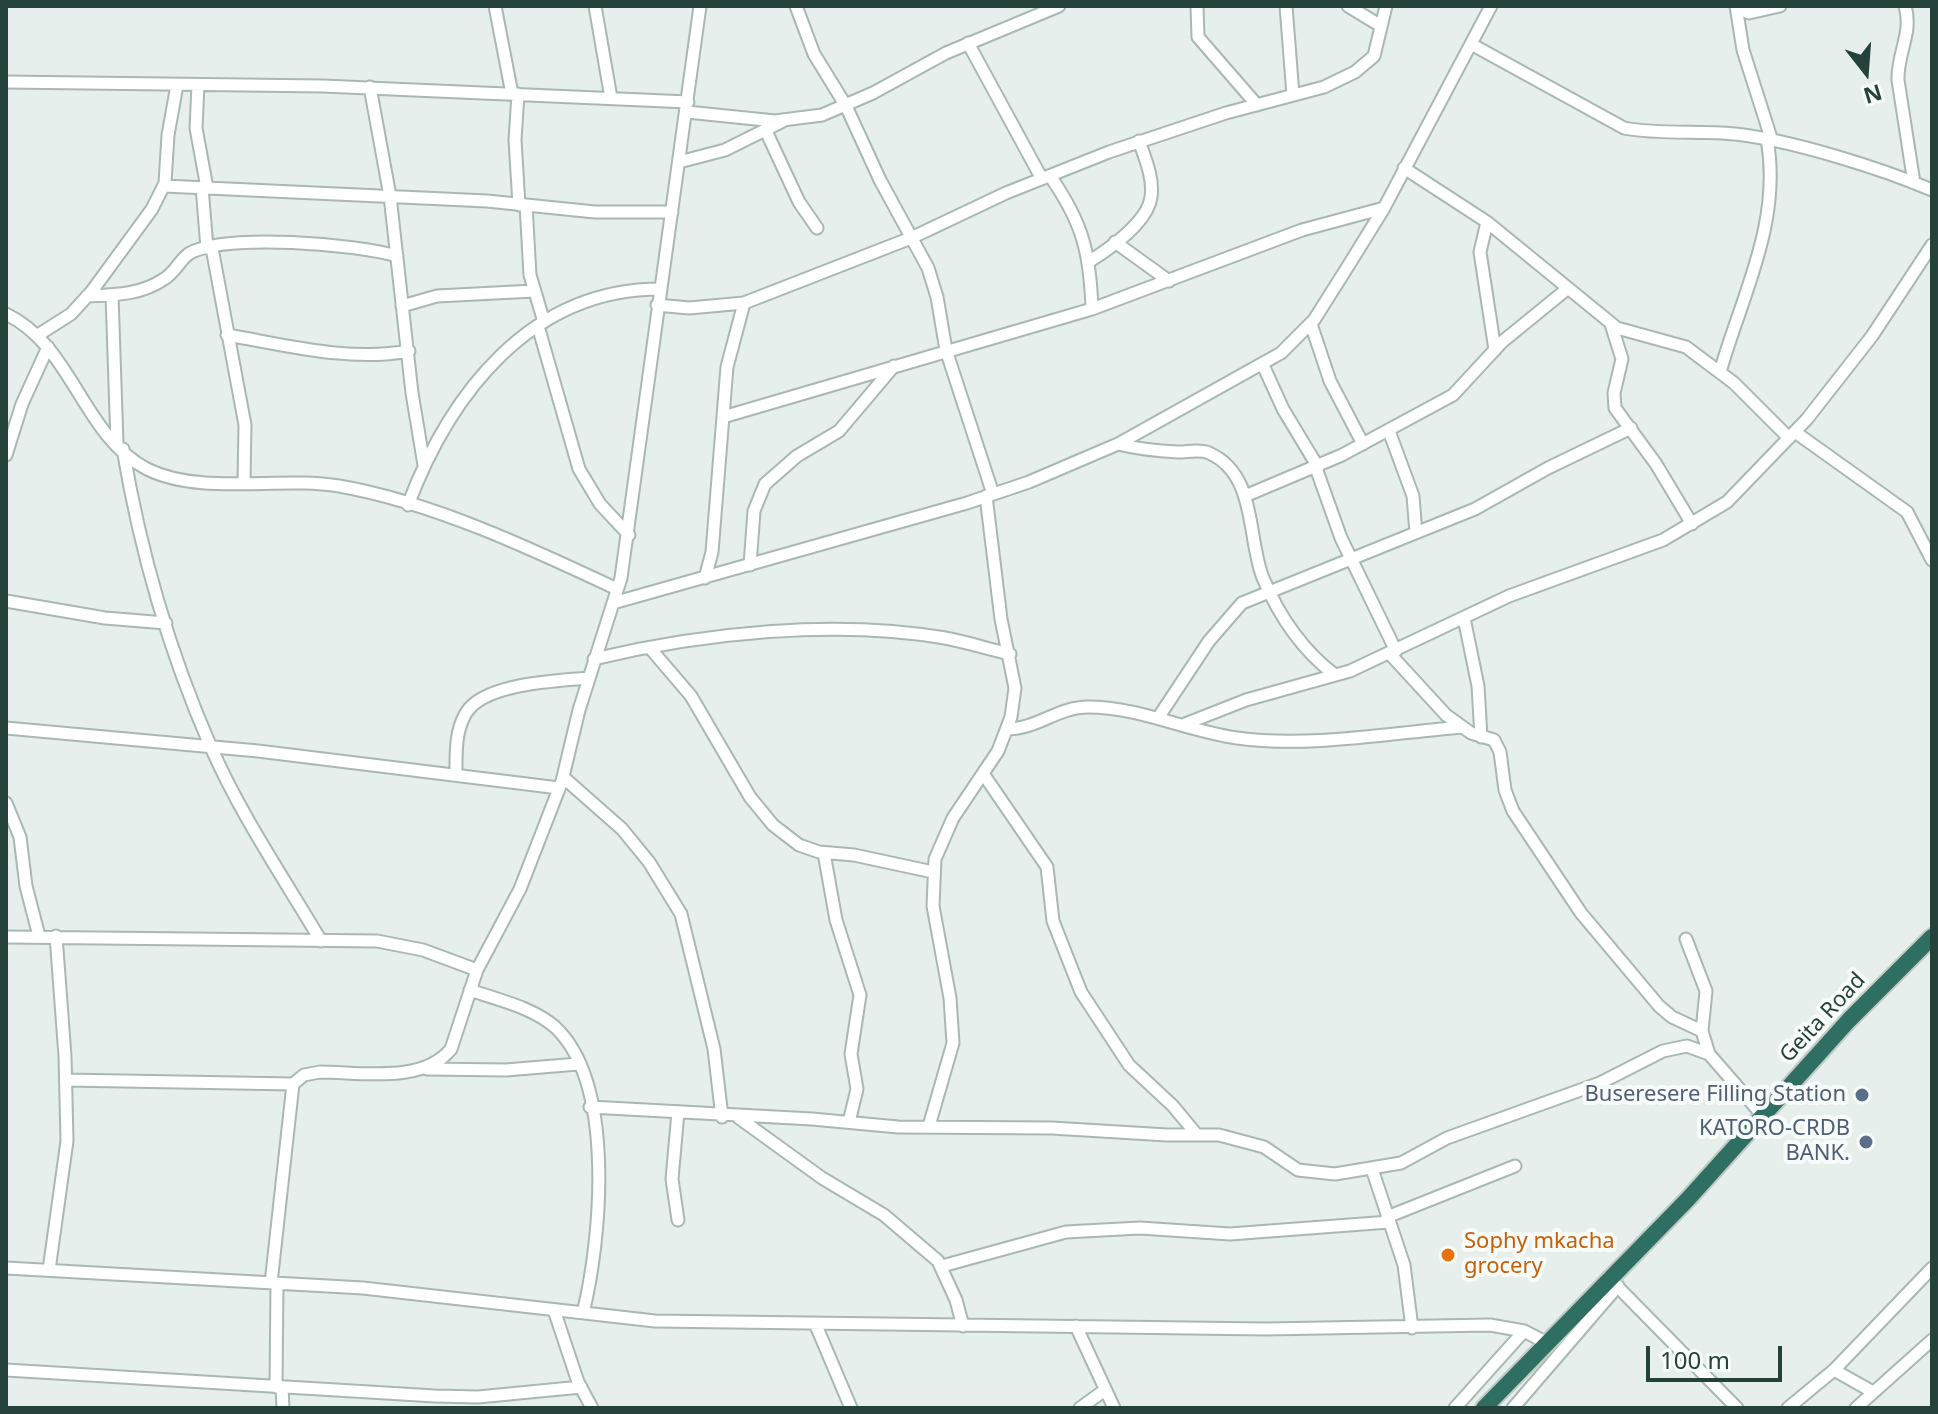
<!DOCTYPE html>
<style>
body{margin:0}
#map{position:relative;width:1938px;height:1414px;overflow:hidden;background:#e6efeb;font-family:"Noto Sans",sans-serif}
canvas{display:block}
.frame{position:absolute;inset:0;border:8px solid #24423a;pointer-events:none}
.north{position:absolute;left:1826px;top:32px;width:80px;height:80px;-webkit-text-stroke:6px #f7fbf9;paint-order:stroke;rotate:163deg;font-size:22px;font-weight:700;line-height:32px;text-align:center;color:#24423a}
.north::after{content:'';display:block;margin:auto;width:28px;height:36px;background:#24423a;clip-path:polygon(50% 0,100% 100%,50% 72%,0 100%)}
.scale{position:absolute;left:1646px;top:1346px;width:136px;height:36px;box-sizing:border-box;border:4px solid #24423a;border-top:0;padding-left:10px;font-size:24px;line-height:28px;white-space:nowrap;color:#24423a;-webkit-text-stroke:6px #f7fbf9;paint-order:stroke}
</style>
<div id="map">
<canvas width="1938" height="1414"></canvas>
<div class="frame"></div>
<div class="north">N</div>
<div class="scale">100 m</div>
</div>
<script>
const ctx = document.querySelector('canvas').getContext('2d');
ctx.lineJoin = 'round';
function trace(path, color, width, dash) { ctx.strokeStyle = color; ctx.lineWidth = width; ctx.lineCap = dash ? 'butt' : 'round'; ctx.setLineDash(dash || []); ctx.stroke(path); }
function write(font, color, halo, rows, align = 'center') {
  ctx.font = font + ' "Noto Sans",sans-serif'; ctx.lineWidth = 8; ctx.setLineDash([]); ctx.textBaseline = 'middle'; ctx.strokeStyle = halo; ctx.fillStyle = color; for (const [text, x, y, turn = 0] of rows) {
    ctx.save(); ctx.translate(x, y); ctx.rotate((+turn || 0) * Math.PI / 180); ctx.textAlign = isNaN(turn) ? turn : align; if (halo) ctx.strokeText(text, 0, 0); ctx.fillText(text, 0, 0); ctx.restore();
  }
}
const minor = new Path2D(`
 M495 6 512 94
 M595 6 611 98
 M796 6 814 54 846 106 880 180 928 268 937 297 946 350 993 494
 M1197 6 1198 37 1257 105
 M1286 6 1293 95
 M1348 6 1381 26
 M1736 6 1743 50 1772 141
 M1905 6C1913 33 1897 53 1898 80L1914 183
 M1736 7 1749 13 1780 6
 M968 43 1042 179
 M1471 44 1624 128C1661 135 1698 130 1735 134 1791 140 1880 168 1932 190
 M6 82 323 86 688 102
 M198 85 196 128 207 188
 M370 87 390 196 412 393 424 465
 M518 94 515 140 519 205
 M687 112 775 121 822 115 873 93 946 53 1059 6
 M766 131 799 202 817 228
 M679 162 725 150 783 121
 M1404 168 1487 222 1617 328 1686 347 1734 383 1789 438
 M1050 176C1083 223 1090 253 1092 309
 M164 186 487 201 595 212H672
 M202 187 207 248
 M526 205 530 275 544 322
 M1487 222 1480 252 1495 350
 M1115 242 1169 281
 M212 248 245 425 244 482
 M1090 261C1109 249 1148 222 1151 197 1154 179 1145 158 1139 141
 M112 295 117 443
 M87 296C114 295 141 295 164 279 175 273 180 259 190 253 227 233 356 244 397 256
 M657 305 689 308 744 303 911 238 1006 193 1109 152 1226 113 1324 87 1355 72 1374 56 1386 6
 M402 306 437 296 534 291
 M6 314C73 346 82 435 147 469 201 496 281 476 339 486 432 502 532 549 617 589
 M1311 324 1330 381 1363 444
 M1611 324 1622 359 1614 393 1615 408 1656 464 1692 524
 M538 326 579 469 600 504 629 535
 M38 335 71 314 92 291 152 209 165 183 168 135 177 85
 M227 335C286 345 349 362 409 351
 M1263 365 1283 409 1318 467
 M1720 372C1742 295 1782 222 1767 139
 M723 417 1092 309 1302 230 1384 208
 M1389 431 1413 496 1416 533
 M1795 432 1907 512 1932 560
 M1118 444C1138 449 1158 451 1178 452 1188 452 1200 449 1209 453 1257 474 1247 538 1263 578 1279 616 1302 650 1335 675
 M123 449C140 550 169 651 210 745 240 814 283 877 321 941
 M6 455 22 404 48 347
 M1316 468 1341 538 1396 651
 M1245 496 1342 455 1453 395 1502 342 1567 289
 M408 505C450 394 530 289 660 289
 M750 565 754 511 765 484 797 456 839 431 894 366
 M705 578 712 552 727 367 744 303
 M6 601 105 618 166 623
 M613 603 967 503 1029 482 1118 444 1281 353 1314 320 1350 263 1384 208 1491 6
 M1464 618 1478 686 1481 737
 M650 648 691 696 750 797 773 825 799 845 819 852 854 855 933 872
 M1390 654 1446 715 1471 733 1494 740 1500 752 1505 790 1513 811 1581 913 1659 1006 1672 1017 1702 1031
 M594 659C701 633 836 619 945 638 967 642 988 649 1010 654
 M1158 718 1209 641 1242 603 1475 509 1548 468 1631 428
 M1185 724 1246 700 1350 671 1509 596 1663 540 1727 502 1807 419 1872 336 1932 245
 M6 728 258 751 559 788
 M1007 729C1037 729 1058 707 1088 707 1139 707 1187 731 1237 738 1309 748 1390 733 1462 727
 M456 774C456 754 455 731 466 713 484 683 557 681 589 678
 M984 775 1047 867 1053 921 1081 992 1129 1065 1173 1106 1197 1135
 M563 777 622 829 649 862 681 914 714 1049 722 1117
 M6 803 20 837 26 886 39 936
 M824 853 836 920 860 995 851 1054 857 1089 849 1122
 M6 937 377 941 423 950 477 970
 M1686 939 1706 991 1702 1031 1709 1054 1763 1116
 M470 990C498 1000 532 1007 555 1027 616 1084 601 1240 583 1313
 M427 1069 506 1070 578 1064
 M66 1080 293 1084
 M590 1107 812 1119 898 1127 1052 1128 1167 1135H1219L1264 1147 1298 1170 1335 1174 1401 1163 1447 1138 1600 1083 1663 1051 1687 1046 1709 1054
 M678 1112 672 1179 678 1220
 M739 1118 822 1178 884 1215 938 1261 956 1300 963 1326
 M929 1126 953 1043 950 998 933 906 935 859 953 818 998 751 1011 717 1015 688 1001 619 986 496
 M1372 1169 1404 1265 1412 1328
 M1387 1217 1515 1166
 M942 1266 1066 1232 1140 1228 1230 1234 1389 1222
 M6 1268 363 1288 655 1321 1266 1329 1490 1325 1524 1331 1547 1343
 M49 1270 67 1141 65 1056 56 936
 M1608 1277 1737 1408
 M271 1283 293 1084 304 1075 320 1072C361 1072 423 1084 451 1049L477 970 520 889 562 781 579 710 621 578 700 6
 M554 1310 578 1382 592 1408
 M815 1323 851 1408
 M1076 1326 1114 1408
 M6 1370 435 1396 478 1397 581 1387
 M1834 1370 1873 1392
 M276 1387 277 1283
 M282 1387 283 1408
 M1080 1408 1105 1390
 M1455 1408 1524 1331
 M1513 1408 1618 1286
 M1788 1408 1834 1370 1932 1268
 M1856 1408 1932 1340`);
const highway = new Path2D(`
 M1484 1408 1688 1199 1849 1020 1932 937`);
const markers = [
 [1862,1095,8,"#5c6f8a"],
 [1866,1142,8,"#5c6f8a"],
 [1448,1255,8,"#e8710a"]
];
const streetNames = [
 ["Geita Road",1823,1018,-47]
];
const serviceNames = [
 ["Buseresere Filling Station",1846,1095],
 ["KATORO-CRDB",1850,1129],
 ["BANK.",1850,1154]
];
const foodNames = [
 ["Sophy mkacha",1464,1242],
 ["grocery",1464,1267]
];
trace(minor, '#a8b8b2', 15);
trace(highway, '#c2cac8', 20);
trace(minor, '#fff', 11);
trace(highway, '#2f6f62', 16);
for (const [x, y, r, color] of markers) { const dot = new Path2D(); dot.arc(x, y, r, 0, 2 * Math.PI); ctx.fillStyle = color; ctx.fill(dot); trace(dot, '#f7fbf9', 3); }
write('22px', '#24423a', '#f7fbf9', streetNames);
write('22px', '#4e5e75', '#f7fbf9', serviceNames, 'right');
write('22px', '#c56008', '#f7fbf9', foodNames, 'left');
</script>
